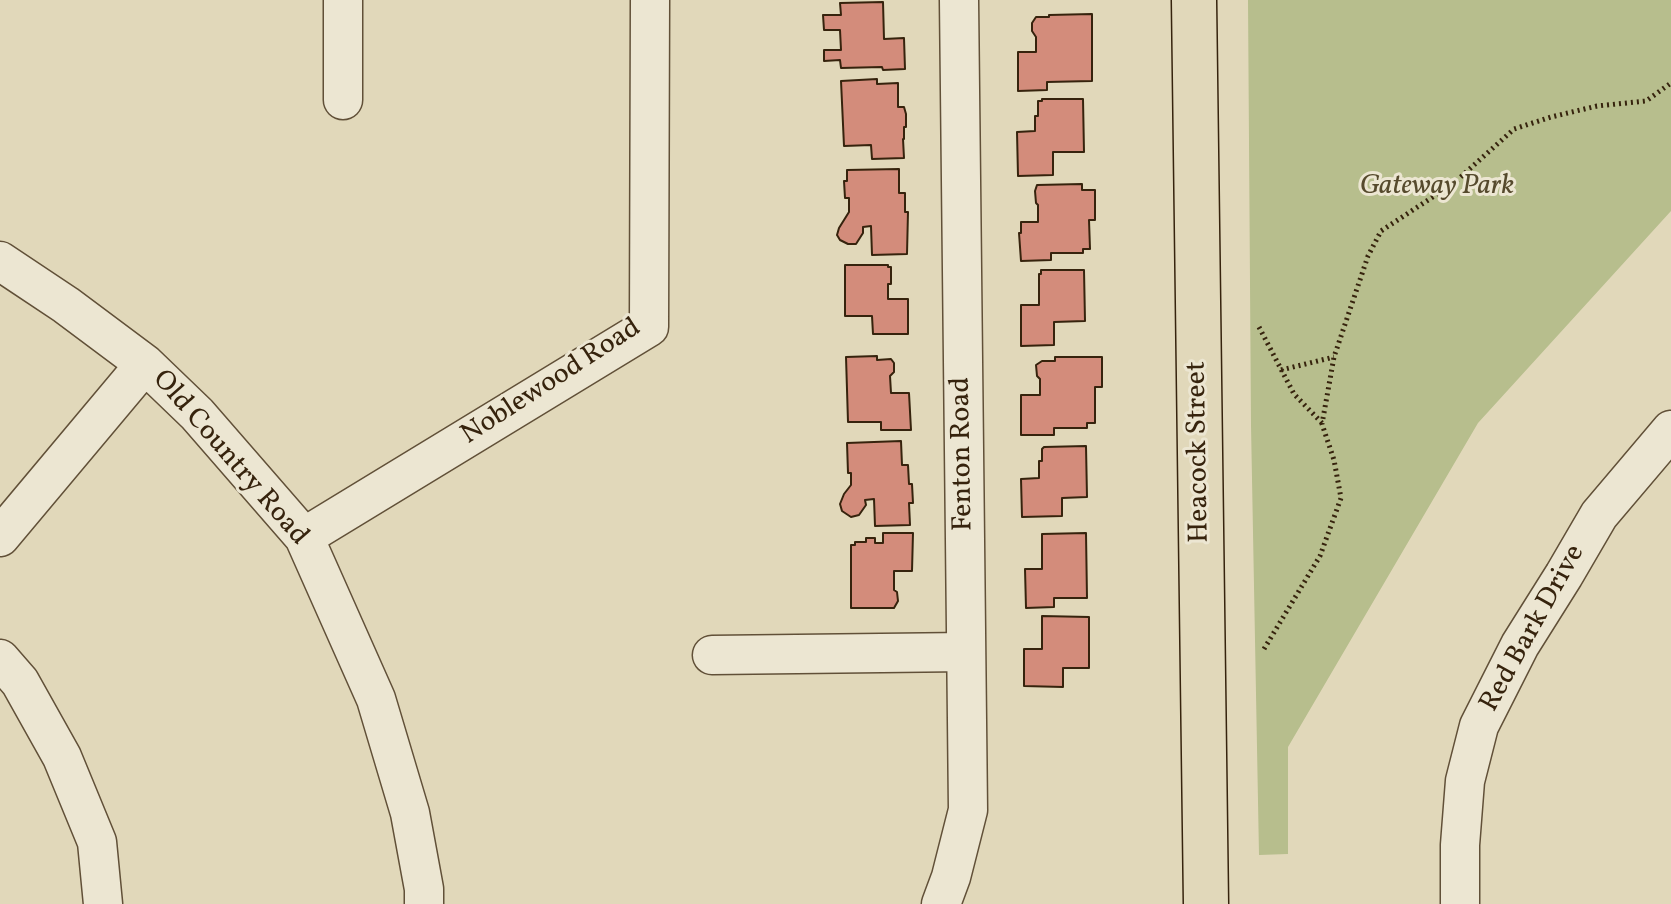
<!DOCTYPE html>
<style>
body{margin:0}
canvas{display:block;background:#e1d8ba}
</style>
<canvas width="1671" height="904"></canvas>
<script>
const ctx = document.querySelector('canvas').getContext('2d');
ctx.lineJoin = 'round';
function fillPath(path, color) { ctx.fillStyle = color; ctx.fill(path, 'evenodd'); }
function trace(path, color, width, dash) { ctx.strokeStyle = color; ctx.lineWidth = width; ctx.lineCap = dash ? 'butt' : 'round'; ctx.setLineDash(dash || []); ctx.stroke(path); }
function write(font, color, halo, rows, align = 'center') {
  ctx.font = font + ' Vollkorn,serif'; ctx.lineWidth = 6; ctx.setLineDash([]); ctx.textBaseline = 'middle'; ctx.strokeStyle = halo; ctx.fillStyle = color; for (const [text, x, y, turn = 0] of rows) {
    ctx.save(); ctx.translate(x, y); ctx.rotate((+turn || 0) * Math.PI / 180); ctx.textAlign = isNaN(turn) ? turn : align; if (halo) ctx.strokeText(text, 0, 0); ctx.fillText(text, 0, 0); ctx.restore();
  }
}
const green = new Path2D(`
 M1248 0H1671V211L1478 423 1288 747V854L1259 855 1251 425Z`);
const building = new Path2D(`
 M883 2 884 39 904 38 905 69 883 70 882 67 841 68 840 60 824 61V50H841L840 30H824L823 15H841L840 3Z
 M1092 14V81L1047 82V90L1018 91V52H1036V37L1032 31V23L1036 17H1049V15Z
 M877 79V84L898 83V107H904L906 114V127H904V139H903L904 158 872 159 871 145 844 146 841 81Z
 M1042 99H1083L1084 152H1053V175L1018 176 1017 132 1035 131V116H1038V101H1042Z
 M899 169V193H905V212H908L907 254 872 255 871 226 863 227V233L856 244H848L840 240 837 235 839 228 849 212V198H845L844 181H847V170Z
 M1082 184V190H1095V220H1089L1090 249H1083V253H1051V260L1021 261 1019 233H1021V222H1038V205L1036 203 1035 191 1037 185Z
 M845 265H888V267H891V284H888V299H908V334H873L872 316H845Z
 M1041 270H1084L1085 321 1054 322V345L1021 346V305H1039V274H1041Z
 M877 356V360L891 359 894 363V372L890 376 891 393H909L911 430H881V422H848L846 357Z
 M1055 357H1102V387H1095V423H1087V428H1054V435H1021V395H1040V379L1037 376 1036 365 1042 361H1055Z
 M901 441 902 465H908L909 484H912L913 503H909L910 525 875 526 874 499 865 500 866 505 859 515 851 517 842 511 840 504 844 494 851 485V473H848L847 443Z
 M1086 446 1087 497 1062 498V516L1022 517 1021 479 1039 478V461H1042V449L1044 447Z
 M883 533H913L912 571H894V590L897 592 898 601 894 608H851V545H855V542H866V538H875V543H883Z
 M1086 533 1087 598H1054V607L1026 608 1025 569H1042V534Z
 M1042 616 1089 617V668H1063V687L1024 686V649H1042Z`);
const path = new Path2D(`
 M1259 327 1294 394 1322 423
 M1281 370 1334 357
 M1264 649 1320 556 1341 498 1334 460 1322 424 1334 357 1368 256 1381 231 1454 183 1514 129 1551 117 1597 106 1646 101 1671 83`);
const minor = new Path2D(`
 M343 100V0
 M0 261 66 305 145 364 197 414 304 537 376 699 410 813 424 889V904
 M0 537 145 364
 M304 537 649 327 650 0
 M712 655 966 652
 M0 659 20 682 62 757 97 842 103 904
 M941 904 951 877 968 810 959 0
 M1460 904V845L1465 781 1479 726 1520 645 1564 575 1599 515 1671 430`);
const major = new Path2D(`
 M1194 0 1206 904`);
const parkNames = [
 ["Gateway Park",1437,188]
];
const streetNames = [
 ["Noblewood Road",552,383,-33],
 ["Heacock Street",1200,452,-91],
 ["Fenton Road",964,454,-91],
 ["Old Country Road",229,459,49],
 ["Red Bark Drive",1534,629,-61]
];
fillPath(green, '#b7be8d');
fillPath(building, '#d38c7b');
trace(building, '#36230d', 2);
trace(minor, '#615038', 41);
trace(major, '#36230d', 47);
trace(path, '#36230d', 5, [2, 4]);
trace(minor, '#ece6d2', 38);
trace(major, '#e1d8ba', 44);
write('italic 28px', '#564a2d', '#ece6d2', parkNames);
write('28px', '#36230d', '#ece6d2', streetNames);
</script>
